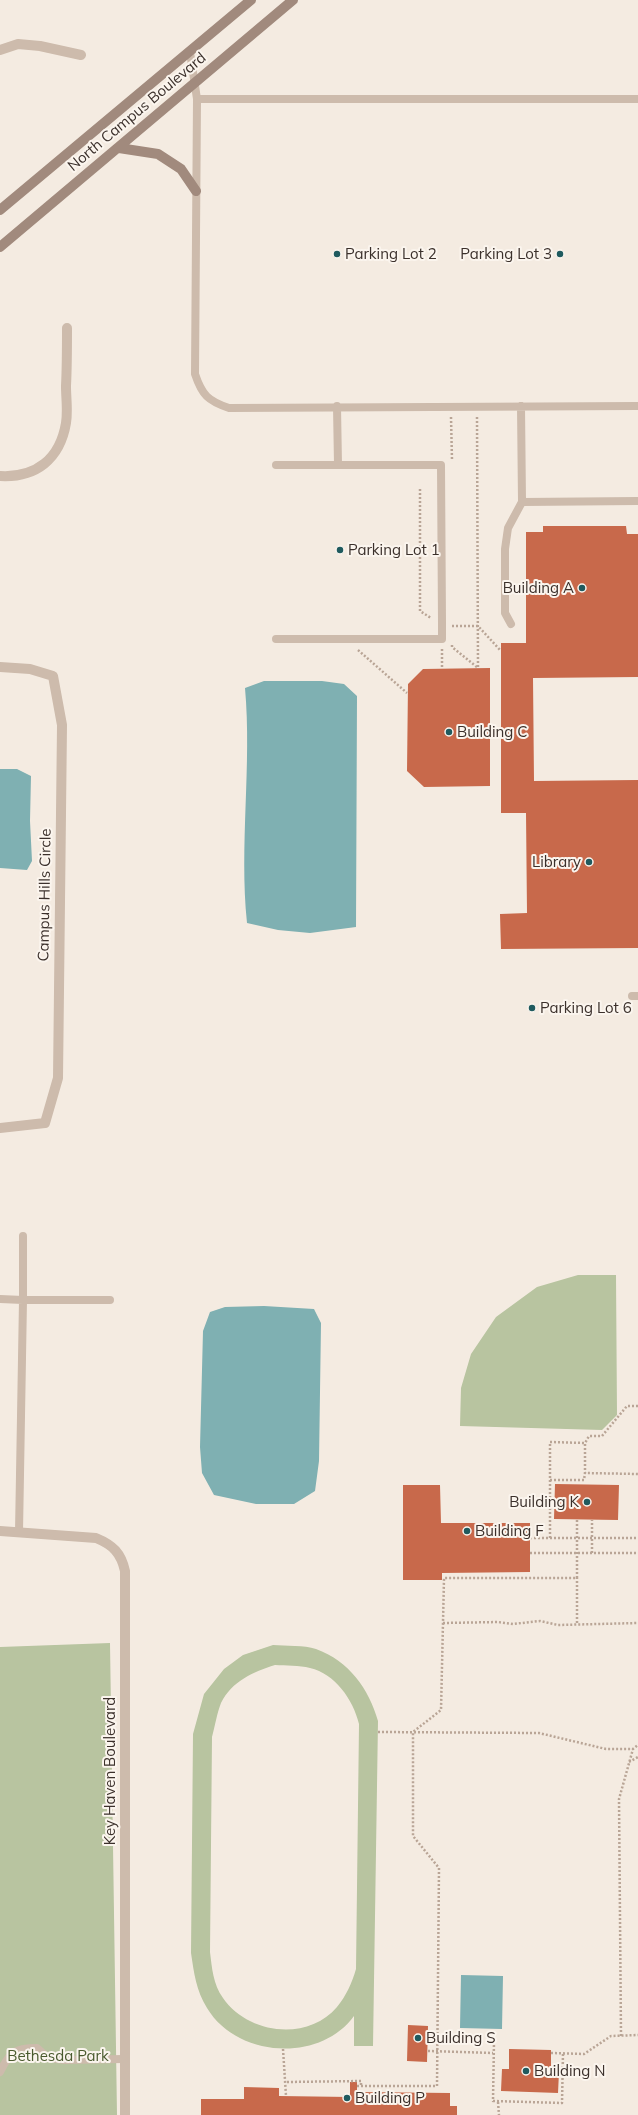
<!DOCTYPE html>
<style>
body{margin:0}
canvas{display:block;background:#f4ebe1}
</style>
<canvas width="638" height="2115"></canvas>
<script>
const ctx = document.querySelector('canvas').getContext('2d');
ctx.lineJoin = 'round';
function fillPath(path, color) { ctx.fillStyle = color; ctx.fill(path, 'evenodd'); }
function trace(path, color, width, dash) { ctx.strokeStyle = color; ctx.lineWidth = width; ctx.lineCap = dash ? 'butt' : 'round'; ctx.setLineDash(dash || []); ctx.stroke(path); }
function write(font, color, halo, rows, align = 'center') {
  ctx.font = font + ' Mulish,sans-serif'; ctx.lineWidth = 4; ctx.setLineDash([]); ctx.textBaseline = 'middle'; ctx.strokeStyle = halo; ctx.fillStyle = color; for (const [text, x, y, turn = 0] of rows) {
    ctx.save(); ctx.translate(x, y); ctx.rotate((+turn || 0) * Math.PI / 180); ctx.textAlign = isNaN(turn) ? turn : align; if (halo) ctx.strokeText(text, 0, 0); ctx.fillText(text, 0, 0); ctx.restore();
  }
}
const green = new Path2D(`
 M578 1275H616L617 1415 602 1430 460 1426 461 1388 471 1354 496 1317 537 1287Z
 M110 1643 117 2115H0V1647Z
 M273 1645C286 1646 304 1645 316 1649 349 1661 369 1689 378 1721L373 2046H354V2016C320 2063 237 2058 207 2008 196 1990 194 1973 191 1953L193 1734 204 1694 224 1669 243 1655ZM275 1665C286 1666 299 1665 310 1668 335 1674 353 1699 359 1724L356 1969C352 1983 346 1996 337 2007 307 2042 248 2034 223 1998 213 1984 212 1968 210 1952L212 1737C215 1726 217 1713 221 1703 232 1681 253 1672 275 1665Z`);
const water = new Path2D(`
 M264 681H322L344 684 357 696 356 927 310 933 278 930 247 923C239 845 252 766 245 688Z
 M0 769H17L31 776 30 821 32 861 27 870 0 868Z
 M264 1306 314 1309 321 1323 319 1461 315 1491 294 1504H256L214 1495 202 1473 200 1447 203 1331 210 1312 225 1307Z
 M461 1975 503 1976 502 2029 460 2028Z`);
const building = new Path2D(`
 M543 526H626L627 534H638V677L533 678 534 781 638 780V948L501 949 500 914 527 913 526 813H501V643H526V532H543Z
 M490 668V786L424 787 407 771 408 684 423 669Z
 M555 1484 619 1485 618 1520 554 1519Z
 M403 1485H440L441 1523H530V1572L442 1573V1580H403Z
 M408 2025 428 2026 427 2062 407 2061Z
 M509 2049 551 2050V2072H559L558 2093 501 2091 502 2069H509Z
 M350 2082H357V2092L450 2093V2106H457V2115H201V2099H244V2087L279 2088V2096L350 2097Z`);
const path = new Path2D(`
 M451 417 452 460
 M477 417 478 668
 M420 489V611L431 618
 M452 626H478L501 651
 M452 645V647L478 668
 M442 649V669
 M358 650 407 693
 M638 1406H627L602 1436H589L585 1443V1473L638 1474
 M550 1480H584L585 1473
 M530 1538H638
 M550 1538V1442L585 1443
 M530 1553H638
 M592 1553V1520
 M443 1623 498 1622 513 1624 540 1621 558 1625 638 1623
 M577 1623V1578
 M378 1732 539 1733 606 1749H633
 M629 1762 638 1757
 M621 2036 619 1799 633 1749 638 1745
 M494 2041 493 2101 562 2103 563 2053
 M283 2049 286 2096
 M428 2051 493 2053
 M551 2053 584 2054 611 2036 638 2035
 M287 2082 361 2081V2086
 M357 2086H437L439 1868 413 1836V1732L441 1710 444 1578H577V1519
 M498 2102 499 2115`);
const lane = new Path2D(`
 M190 52 197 99 195 374C202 395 208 401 229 408L638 406
 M197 99H638
 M337 406 338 465
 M521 406 522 502 638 501
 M276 465H441L442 624V639H276
 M511 624 505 613V549L508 528 522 502
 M632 996H638
 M23 1236V1300H110
 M0 1299 23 1300 19 1532
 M0 2072C10 2052 14 2048 37 2048L48 2058 65 2060 124 2059`);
const street = new Path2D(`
 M0 50 18 44 40 46 81 55
 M0 476C36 478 60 459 66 423 68 411 66 398 66 386 67 367 67 347 67 328
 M0 667 30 669 53 676 62 725 58 1078 45 1123 0 1128
 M0 1531 96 1538C113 1545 121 1553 125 1571V2115`);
const secondary = new Path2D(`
 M119 148 158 154 181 169 196 191
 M0 210 251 0
 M0 247 293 0`);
const markers = [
 [337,254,4,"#1f5a5e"],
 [560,254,4,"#1f5a5e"],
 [340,550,4,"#1f5a5e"],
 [582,588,4,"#1f5a5e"],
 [449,732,4,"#1f5a5e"],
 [589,862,4,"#1f5a5e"],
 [532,1008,4,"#1f5a5e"],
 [587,1502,4,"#1f5a5e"],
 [467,1531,4,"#1f5a5e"],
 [418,2038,4,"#1f5a5e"],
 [526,2071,4,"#1f5a5e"],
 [347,2098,4,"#1f5a5e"]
];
const streetNames = [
 ["North Campus Boulevard",137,112,-40],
 ["Campus Hills Circle",45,895,-89],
 ["Key Haven Boulevard",110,1771,-90]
];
const poiNames = [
 ["Parking Lot 2",345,254],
 ["Parking Lot 3",552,254,"right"],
 ["Parking Lot 1",348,550],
 ["Building A",574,588,"right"],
 ["Building C",457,732],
 ["Library",581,862,"right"],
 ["Parking Lot 6",540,1008],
 ["Building K",579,1502,"right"],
 ["Building F",475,1531],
 ["Building S",426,2038],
 ["Building N",534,2071],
 ["Building P",355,2098]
];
const parkNames = [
 ["Bethesda Park",58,2056]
];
fillPath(green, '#b8c4a0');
fillPath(water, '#7fb0b2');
fillPath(building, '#c8694b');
trace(path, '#b9a596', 2.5, [2, 2]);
trace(lane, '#cdbbac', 8);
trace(street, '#cdbbac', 10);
trace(secondary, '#a18a7d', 10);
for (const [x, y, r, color] of markers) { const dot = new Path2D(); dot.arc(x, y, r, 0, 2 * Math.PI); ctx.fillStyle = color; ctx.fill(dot); trace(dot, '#fbf5ee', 1.5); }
write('15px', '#3b302b', '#fbf5ee', streetNames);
write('15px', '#3b302b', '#fbf5ee', poiNames, 'left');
write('15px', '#4a5a2e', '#fbf5ee', parkNames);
</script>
